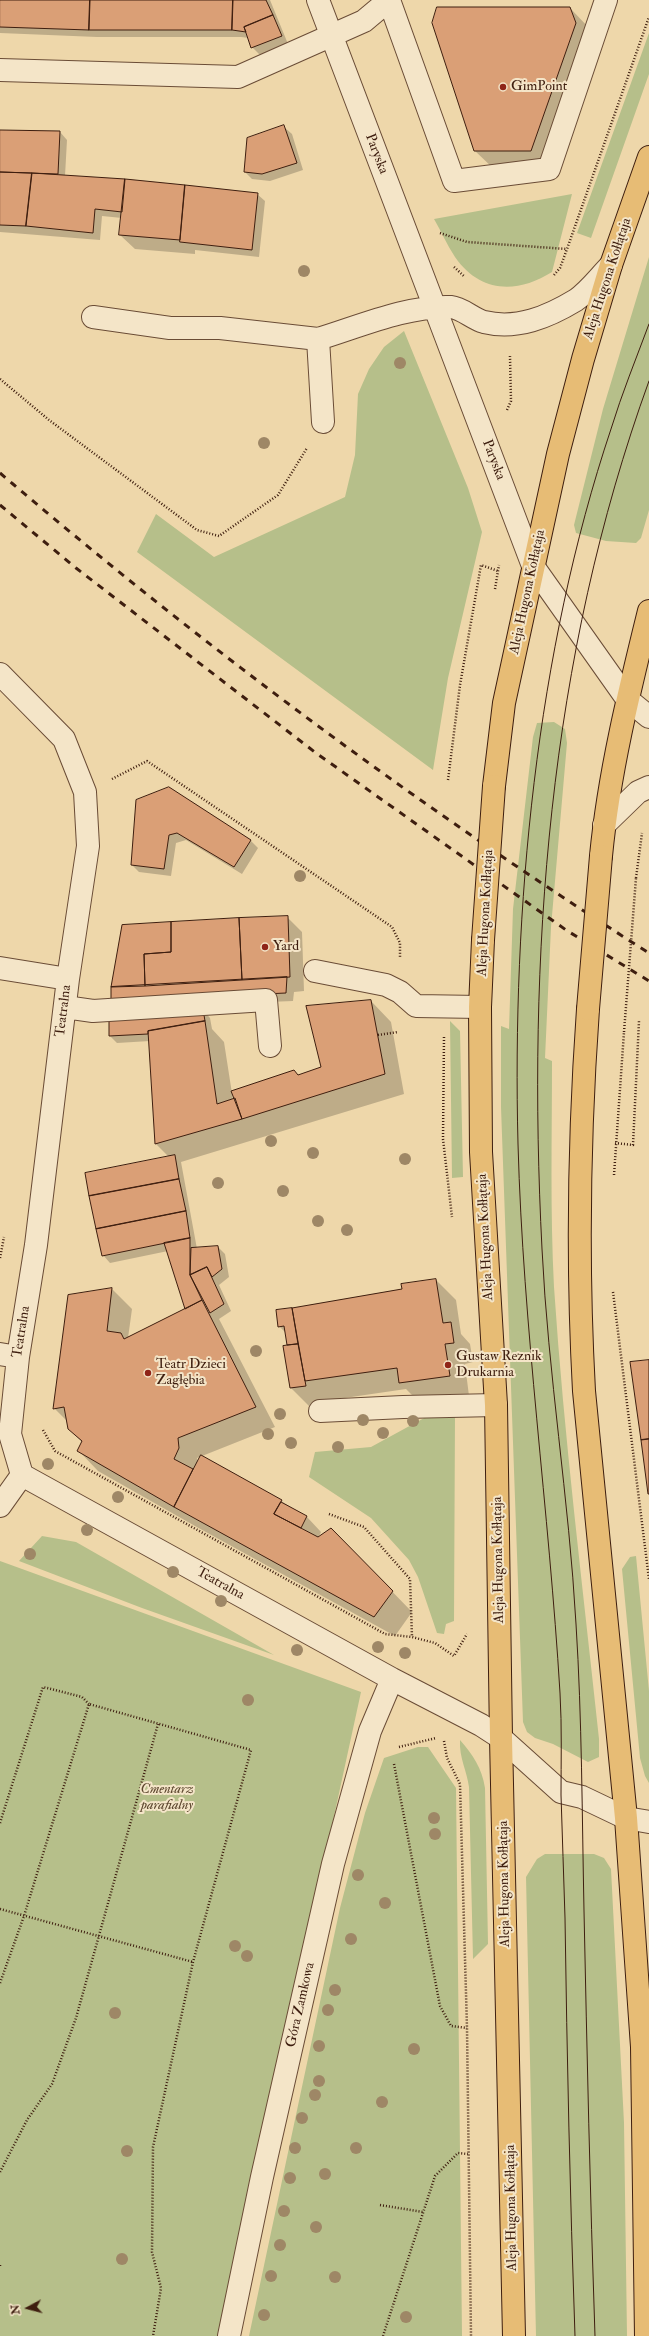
<!DOCTYPE html>
<meta charset="utf-8">
<style>
body{margin:0}
#map{position:relative;width:649px;height:2336px;overflow:hidden;background:#eed7aa;font-family:"IM FELL Double Pica",serif}
canvas{display:block}
.north{position:absolute;left:8px;top:2288px;width:40px;height:40px;-webkit-text-stroke:3px #f4e5c8;paint-order:stroke;rotate:263deg;font-size:11px;font-weight:700;line-height:16px;text-align:center;color:#3e1e0f}
.north::after{content:'';display:block;margin:auto;width:14px;height:18px;background:#3e1e0f;clip-path:polygon(50% 0,100% 100%,50% 72%,0 100%)}
</style>
<div id="map">
<canvas width="649" height="2336"></canvas>
<div class="north">N</div>
</div>
<script>
const ctx = document.querySelector('canvas').getContext('2d');
ctx.lineJoin = 'round';
function fillPath(path, color) { ctx.fillStyle = color; ctx.fill(path, 'evenodd'); }
function trace(path, color, width, dash) { ctx.strokeStyle = color; ctx.lineWidth = width; ctx.lineCap = dash ? 'butt' : 'round'; ctx.setLineDash(dash || []); ctx.stroke(path); }
function write(font, color, halo, rows, align = 'center') {
  ctx.font = font + ' "IM FELL Double Pica",serif'; ctx.lineWidth = 4; ctx.setLineDash([]); ctx.textBaseline = 'middle'; ctx.strokeStyle = halo; ctx.fillStyle = color; for (const [text, x, y, turn = 0] of rows) {
    ctx.save(); ctx.translate(x, y); ctx.rotate((+turn || 0) * Math.PI / 180); ctx.textAlign = isNaN(turn) ? turn : align; if (halo) ctx.strokeText(text, 0, 0); ctx.fillText(text, 0, 0); ctx.restore();
  }
}
const green = new Path2D(`
 M649 33V74L591 238 577 233Z
 M572 194 552 272C517 294 480 293 455 257 447 245 441 231 434 219Z
 M649 257V510L641 538 636 543 606 541 576 533 574 525 603 409Z
 M404 331 468 488 482 532 448 678 433 770 137 552 156 514 214 557 345 497 355 455 358 394 369 369 384 347Z
 M554 722 565 729 567 743 551 927 545 1058 552 1061C552 1136 550 1212 554 1287 564 1438 583 1588 599 1739V1757L588 1762 553 1744 535 1738 527 1732 523 1722 501 1107V1026L509 1029 513 909 533 737 537 723Z
 M450 1021 460 1031 463 1177 452 1178Z
 M455 1415 454 1621 446 1624 444 1634 437 1633 418 1577 409 1560 371 1518 309 1477 315 1452 371 1447 426 1417Z
 M42 1536 76 1542 274 1655 142 1608 19 1561Z
 M636 1556 649 1691V1783L645 1776 640 1758 622 1569 630 1557Z
 M0 1561 361 1692 221 2336H0Z
 M460 1740C473 1755 482 1768 485 1788L488 1944 473 1959 469 1787C467 1771 459 1758 460 1740Z
 M418 1747H428L456 1788 462 2336H249L340 1908 365 1813 384 1758Z
 M545 1854H594L604 1858 611 1869 624 2123 627 2336H536L526 1877 537 1859Z`);
const shadow = new Path2D(`
 M0 0H270L288 44 260 55 252 47 249 38 241 37H97L0 33Z
 M570 8 590 29 551 170H495L474 150Z
 M284 127 292 134 303 170 270 181 252 179 245 172Z
 M0 131 60 132 67 140 65 176 125 180 257 194 265 201 259 257 195 250V254L135 249 120 235 122 218 102 216 100 240 0 232Z
 M137 801 250 840 258 848 242 874 186 840 176 843 171 876 139 872 132 865Z
 M287 917 302 932 304 991 294 992 293 1001 119 1008Z
 M371 1001 391 1022 404 1094 181 1162 197 1249 218 1247 225 1254 229 1277 219 1285 231 1311 219 1319 275 1427 197 1458 198 1463 281 1501 307 1517 321 1532 318 1538 351 1549 412 1612 395 1636 195 1526 98 1471 78 1450 82 1442 69 1429 67 1421 54 1408 69 1296 112 1289 132 1309 128 1338 187 1309 168 1251 110 1263 103 1255 169 1157 156 1144 150 1041 117 1043 110 1036 203 1010 210 1018 212 1029 224 1042 233 1100 294 1071 299 1076 322 1068Z
 M436 1280 456 1300 461 1334 470 1344 473 1362 465 1364 469 1396 420 1403 406 1389 324 1401 311 1408 291 1388 286 1333 279 1326 277 1311 403 1289Z`);
const building = new Path2D(`
 M0 0H90L89 30 0 27Z
 M90 0H233L232 30H89Z
 M233 0H266L273 15 244 27 246 32 232 30Z
 M437 7H570L576 23 531 151H474L432 23Z
 M273 15 282 36 251 48 244 27Z
 M284 125 297 163 262 174 244 172 247 138Z
 M0 130 60 131 58 174 0 172Z
 M0 172 32 173 26 226 0 225Z
 M32 173 125 179 122 212 95 209 93 233 26 226Z
 M125 179 185 185 180 240 119 235Z
 M185 185 258 193 252 250 180 242Z
 M169 787 251 840 234 867 177 833 169 835 164 869 131 865 136 800Z
 M288 916 290 977 242 980 239 918Z
 M239 918 242 980 145 986 144 954 171 952V922Z
 M171 922V952L144 954 145 986 111 987 122 925Z
 M287 977 286 993 111 1001V987Z
 M371 1000 385 1074 242 1119 231 1091 294 1070 298 1075 321 1067 306 1006Z
 M203 1009 205 1021 148 1031V1034L109 1036V1018Z
 M205 1021 217 1104 235 1098 242 1119 155 1144 148 1031Z
 M175 1155 179 1179 89 1196 85 1173Z
 M179 1179 186 1211 96 1229 89 1196Z
 M186 1211 190 1238 102 1256 96 1229Z
 M190 1238V1275L202 1300 185 1309 164 1243Z
 M218 1246 222 1269 212 1277 207 1267 190 1275 191 1248Z
 M207 1267 224 1304 210 1313 190 1275Z
 M436 1279 443 1323 451 1322 454 1343 445 1344 450 1376 399 1383 397 1368 305 1381 292 1308 402 1289 401 1284Z
 M112 1288 107 1331 121 1333 124 1339 202 1300 256 1407 178 1438 179 1448 174 1459 193 1469 174 1507 77 1451 82 1441 68 1429 64 1407 53 1409 68 1295Z
 M292 1308 298 1344 287 1345 284 1326 278 1327 276 1310Z
 M298 1344 306 1386 290 1388 283 1346Z
 M649 1360V1439L641 1440 630 1362Z
 M649 1439V1494H648L641 1440Z
 M201 1455 282 1500 274 1514 318 1537 331 1528 393 1591 374 1617 174 1507Z
 M281 1502 307 1516 301 1528 274 1514Z`);
const path = new Path2D(`
 M440 233 467 242 567 249
 M454 267 465 277
 M554 275 560 268 567 249 649 17
 M0 379 49 420 197 530 219 536 278 495 307 448
 M507 410 511 401 510 356
 M495 589 499 565
 M112 779 147 761 392 927 400 943V957
 M448 780 460 685 481 565 498 571
 M636 878 642 833
 M378 1035 398 1032
 M444 1037 443 1139 452 1217
 M615 1143 633 1145 639 1021
 M614 1175 624 1032
 M0 1258 4 1237
 M613 1292 649 1579
 M43 1430 55 1451 385 1634 412 1637 435 1643 454 1656 467 1634
 M329 1514 364 1527 410 1579 412 1637
 M444 1741 447 1758 460 1784 467 2028 471 2336
 M399 1747 436 1738
 M394 1764 440 2006 451 2026 467 2028
 M0 1823 43 1687 82 1697 89 1704
 M0 1909 193 1962
 M0 1983 24 1916 89 1704 251 1750 193 1962 153 2147 152 2252 161 2288 153 2336
 M0 2172 27 2120 52 2084 76 2018 158 1724
 M380 2205 423 2212
 M0 2266V2265
 M383 2336 435 2176 458 2153 468 2154`);
const minor = new Path2D(`
 M318 0 533 566 627 699 649 717
 M389 0 454 181 549 169 606 0
 M0 70 238 77 364 21 389 0
 M93 317 170 328H220L318 339
 M323 422 318 339C358 327 408 305 451 307 462 308 473 319 484 322 517 330 548 317 576 300 589 291 600 276 611 265
 M0 674 64 739 85 792 88 846 68 979 36 1245 18 1357 10 1434 22 1475 392 1679 481 1725 501 1738 561 1792 582 1797 626 1818 649 1822
 M604 825 638 792 649 787
 M0 968 68 979
 M315 971 386 985 400 992 416 1006 480 1007
 M65 1007 93 1011 266 1000 270 1046
 M0 1354 18 1357
 M320 1411 403 1407 496 1405
 M0 1506 22 1475
 M229 2336 262 2177 333 1864 370 1731 392 1679`);
const major = new Path2D(`
 M494 786 504 703 558 454 583 359 611 265 649 157
 M601 856C609 773 629 692 649 611
 M483 940 480 1007 481 1152 496 1405 501 1738 514 2336
 M588 1009C579 1135 577 1264 584 1391L626 1818 642 2047 646 2336`);
const tram = new Path2D(`
 M575 2336C570 2197 567 2057 565 1918 564 1877 562 1836 561 1795 561 1761 562 1727 560 1693 549 1510 523 1328 518 1144 512 909 536 653 611 429 622 393 636 359 649 324
 M595 2336C590 2194 587 2052 584 1911 582 1815 582 1719 576 1624 569 1499 548 1374 542 1249 527 957 548 659 649 381`);
const rail = new Path2D(`
 M0 473C205 648 422 809 649 953
 M0 505 76 568 316 753 566 930 649 981`);
const pathBridge = new Path2D(`
 M624 1032 636 878`);
const majorBridge = new Path2D(`
 M483 940 494 786
 M588 1009 601 856`);
const trees = [
 [304,271],
 [400,363],
 [264,443],
 [300,876],
 [271,1141],
 [313,1153],
 [405,1159],
 [218,1183],
 [283,1191],
 [318,1221],
 [347,1230],
 [256,1351],
 [280,1414],
 [363,1420],
 [413,1421],
 [383,1433],
 [268,1434],
 [291,1443],
 [338,1447],
 [48,1464],
 [118,1497],
 [87,1530],
 [30,1554],
 [173,1572],
 [221,1601],
 [378,1647],
 [297,1650],
 [405,1653],
 [248,1700],
 [434,1818],
 [435,1834],
 [358,1875],
 [385,1903],
 [351,1939],
 [235,1946],
 [247,1956],
 [335,1990],
 [328,2010],
 [115,2013],
 [319,2046],
 [414,2049],
 [319,2081],
 [315,2095],
 [382,2102],
 [302,2118],
 [295,2148],
 [356,2148],
 [127,2151],
 [325,2174],
 [290,2178],
 [284,2211],
 [316,2227],
 [280,2245],
 [122,2259],
 [271,2276],
 [335,2277],
 [264,2315],
 [406,2317]
];
const markers = [
 [503,87,4,"#8f2418"],
 [265,947,4,"#8f2418"],
 [448,1365,4,"#8f2418"],
 [148,1373,4,"#8f2418"]
];
const poiNames = [
 ["GimPoint",511,87],
 ["Yard",273,947],
 ["Gustaw Reznik",456,1357],
 ["Drukarnia",456,1373],
 ["Teatr Dzieci",156,1365],
 ["Zagłębia",156,1381]
];
const streetNames = [
 ["Paryska",376,154,69],
 ["Aleja Hugona Kołłątaja",608,279,-72],
 ["Paryska",493,460,69],
 ["Aleja Hugona Kołłątaja",528,592,-78],
 ["Aleja Hugona Kołłątaja",486,913,-87],
 ["Teatralna",64,1011,-83],
 ["Aleja Hugona Kołłątaja",486,1237,-93],
 ["Teatralna",22,1332,-81],
 ["Aleja Hugona Kołłątaja",499,1560,-91],
 ["Teatralna",220,1584,29],
 ["Aleja Hugona Kołłątaja",505,1884,-91],
 ["Góra Zamkowa",301,2005,-77],
 ["Aleja Hugona Kołłątaja",512,2208,-91]
];
const parkNames = [
 ["Cmentarz",167,1790],
 ["parafialny",167,1806]
];
fillPath(green, '#b6bf8a');
fillPath(shadow, '#0003');
fillPath(building, '#da9f76');
trace(building, '#3e1e0f', 1);
trace(minor, '#6a4c36', 24);
trace(major, '#3e1e0f', 24);
trace(path, '#3e1e0f', 2.5, [1, 2]);
trace(minor, '#f4e5c8', 22);
trace(major, '#e7bc75', 22);
trace(tram, '#3e1e0f', 1);
trace(rail, '#3e1e0f', 3, [7, 7]);
trace(majorBridge, '#3e1e0f', 24, []);
trace(pathBridge, '#3e1e0f', 2.5, [1, 2]);
trace(majorBridge, '#e7bc75', 22);
ctx.fillStyle = '#9e8766';
for (const [x, y] of trees) { ctx.beginPath(); ctx.arc(x, y, 6, 0, 2 * Math.PI); ctx.fill(); }
for (const [x, y, r, color] of markers) { const dot = new Path2D(); dot.arc(x, y, r, 0, 2 * Math.PI); ctx.fillStyle = color; ctx.fill(dot); trace(dot, '#f4e5c8', 1.5); }
write('14px', '#3e1e0f', '#f4e5c8', poiNames, 'left');
write('14px', '#3e1e0f', '#f4e5c8', streetNames);
write('italic 14px', '#5c462e', '#f4e5c8', parkNames);
</script>
